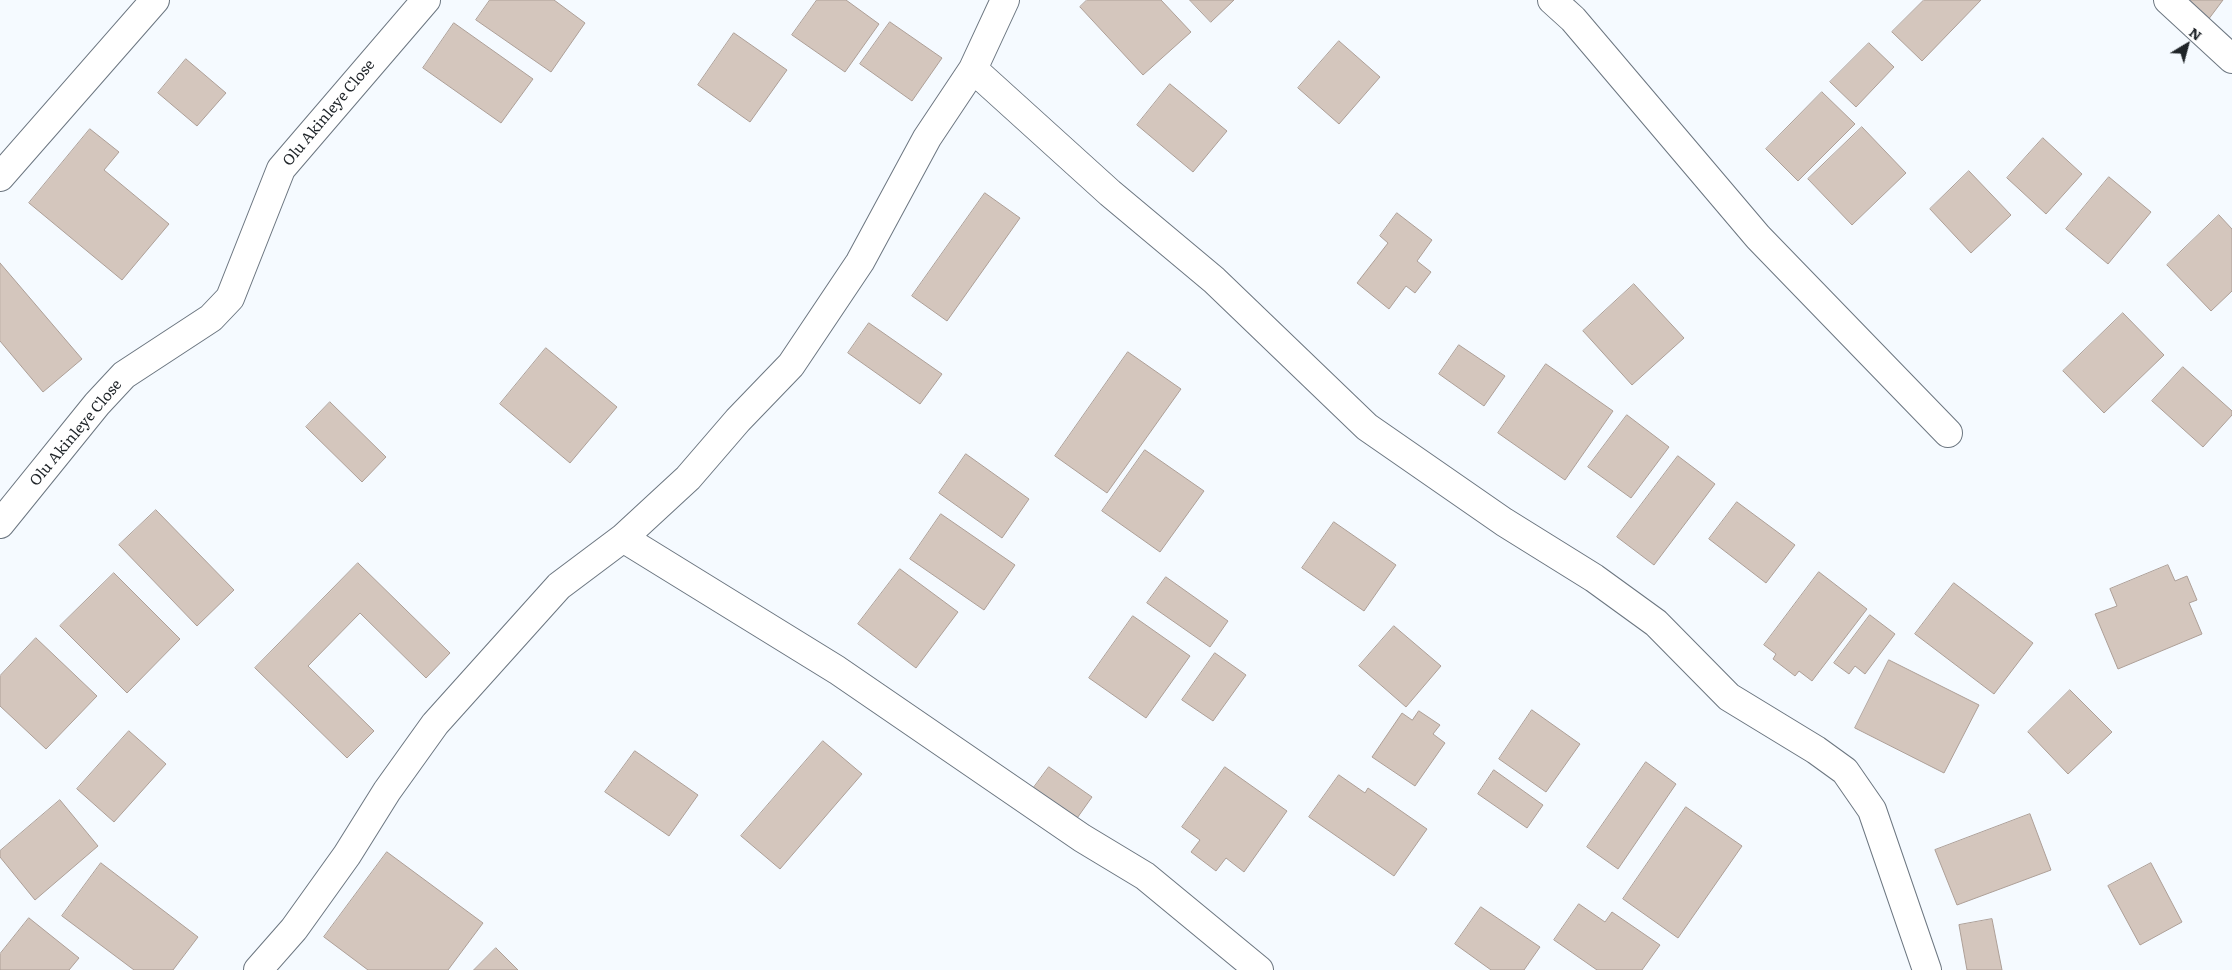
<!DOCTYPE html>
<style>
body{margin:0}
#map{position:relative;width:2232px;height:970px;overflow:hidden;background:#f5faff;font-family:Literata,serif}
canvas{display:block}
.north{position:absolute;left:2162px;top:20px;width:50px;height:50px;-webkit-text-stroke:4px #fff;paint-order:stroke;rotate:37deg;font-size:14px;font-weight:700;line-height:20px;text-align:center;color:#1f2428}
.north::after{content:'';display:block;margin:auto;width:18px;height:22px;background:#1f2428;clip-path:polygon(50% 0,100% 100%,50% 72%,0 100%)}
</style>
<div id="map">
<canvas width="2232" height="970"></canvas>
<div class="north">N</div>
</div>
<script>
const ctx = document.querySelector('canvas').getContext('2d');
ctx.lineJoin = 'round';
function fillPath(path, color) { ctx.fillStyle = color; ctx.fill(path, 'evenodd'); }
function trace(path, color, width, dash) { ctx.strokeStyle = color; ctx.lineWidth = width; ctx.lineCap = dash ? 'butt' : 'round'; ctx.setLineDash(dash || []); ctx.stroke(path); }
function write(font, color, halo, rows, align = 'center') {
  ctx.font = font + ' Literata,serif'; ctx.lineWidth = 4; ctx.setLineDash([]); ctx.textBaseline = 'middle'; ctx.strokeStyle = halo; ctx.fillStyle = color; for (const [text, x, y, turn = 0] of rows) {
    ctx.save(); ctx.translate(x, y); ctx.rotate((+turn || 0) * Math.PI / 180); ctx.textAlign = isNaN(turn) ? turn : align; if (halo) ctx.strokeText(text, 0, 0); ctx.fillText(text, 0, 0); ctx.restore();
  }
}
const building = new Path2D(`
 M490 0H554L585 23 551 72 476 20Z
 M817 0H846L879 24 845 72 792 35Z
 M1087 0H1161L1191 32 1143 75 1080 7Z
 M1190 0H1234L1211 22Z
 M1924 0H1981L1922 61 1892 32Z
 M2181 0H2223L2208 20Z
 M890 22 942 58 912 101 860 64Z
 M454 23 533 79 501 123 423 68Z
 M734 33 787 70 750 122 698 85Z
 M1339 41 1380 77 1339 124 1298 88Z
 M1869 43 1894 67 1856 107 1830 82Z
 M186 59 226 93 197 126 158 93Z
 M1170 84 1227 131 1193 172 1137 125Z
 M1822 92 1855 124 1798 181 1766 149Z
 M1862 127 1906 173 1852 225 1808 179Z
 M90 129 119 152 104 170 169 224 122 280 29 203Z
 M2043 138 2082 174 2046 214 2007 178Z
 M1969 171 2011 215 1971 253 1930 209Z
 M2109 177 2151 212 2108 264 2066 229Z
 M985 193 1020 218 947 321 912 296Z
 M1397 213 1432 240 1417 261 1431 272 1415 293 1406 286 1389 309 1357 283 1388 243 1380 236Z
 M2219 215 2232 229V291L2211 311 2167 265Z
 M0 263 82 359 43 392 0 341Z
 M1634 284 1684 338 1632 385 1583 331Z
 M2123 313 2164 355 2104 413 2063 371Z
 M869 323 942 374 920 404 848 353Z
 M1459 345 1505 376 1484 406 1439 374Z
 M546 348 617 407 570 463 500 404Z
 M1128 352 1181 389 1107 493 1055 456Z
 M1546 364 1613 411 1565 480 1498 433Z
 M2183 367 2232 411V415L2203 447 2152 401Z
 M330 402 386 457 362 482 306 427Z
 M1627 415 1669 447 1631 498 1588 467Z
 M1145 450 1204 491 1160 552 1102 511Z
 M966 454 1029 499 1002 538 939 493Z
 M1678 456 1715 484 1654 565 1617 537Z
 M1737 502 1795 545 1766 583 1709 539Z
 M156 510 234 590 197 626 119 545Z
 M941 514 1015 565 984 610 910 559Z
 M1334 522 1396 565 1364 611 1302 568Z
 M358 563 450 653 426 678 360 613 308 666 374 731 347 758 255 668Z
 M2168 565 2175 581 2187 576 2197 600 2189 603 2202 634 2118 669 2095 614 2117 606 2110 589Z
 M900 569 958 612 916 668 858 624Z
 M1819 572 1867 609 1812 681 1799 671 1795 676 1773 659 1776 654 1764 645Z
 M114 573 180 639 127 693 60 626Z
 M1166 577 1228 621 1210 647 1147 603Z
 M1954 583 2033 643 1994 694 1915 634Z
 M1870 615 1895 634 1865 674 1855 666 1849 674 1834 663Z
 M1133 616 1190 656 1146 718 1089 678Z
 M1394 626 1441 666 1406 707 1359 666Z
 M36 638 97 696 46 749 0 706V676Z
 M1215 653 1246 675 1213 721 1182 700Z
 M1889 660 1979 705 1944 773 1855 728Z
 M2070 690 2112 732 2068 774 2028 732Z
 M1532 710 1580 744 1546 792 1499 759Z
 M1419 711 1440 725 1433 734 1445 743 1415 786 1372 757 1402 713 1412 720Z
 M129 731 166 764 114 822 77 789Z
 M823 741 862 774 780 869 741 836Z
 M635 751 698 795 669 836 605 792Z
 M1646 762 1676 784 1618 869 1587 847Z
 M1049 767 1092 797 1075 821 1032 790Z
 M1225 767 1287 811 1244 872 1226 858 1216 871 1191 852 1200 840 1182 827Z
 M1494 770 1543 805 1527 828 1478 794Z
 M1339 775 1365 793 1368 788 1427 829 1394 876 1309 817Z
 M60 800 98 846 35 900 0 857V851Z
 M1686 807 1742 846 1678 938 1623 899Z
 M2030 814 2051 870 1957 905 1935 850Z
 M387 852 483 923 448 970H368L324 937Z
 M101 863 198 937 173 970H134L62 916Z
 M2151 863 2182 922 2140 945 2108 886Z
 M1579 904 1605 922 1612 912 1660 945 1642 970H1597L1554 940Z
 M1481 907 1540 947 1524 970H1491L1455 944Z
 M29 918 79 958 69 970H0V954Z
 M1992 919 2002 970H1967L1959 925Z
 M496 948 518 970H474Z`);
const minor = new Path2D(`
 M1552 0 1573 19 1758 237 1948 433
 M2168 0 2232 59
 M973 69 1110 193 1214 280 1367 427 1504 522 1594 578 1656 623 1729 697 1816 750 1845 771 1872 810 1927 970
 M0 177 155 0
 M0 524 97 404 124 375 211 318 230 298 281 169 426 0
 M623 538 837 670 1082 838 1145 876 1259 970
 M258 970 294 929 347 855 387 791 435 724 559 586 623 538 688 478 738 420 791 365 860 262 927 138 973 69 1005 0`);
const streetNames = [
 ["Olu Akinleye Close",329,113,-50],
 ["Olu Akinleye Close",76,433,-50]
];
fillPath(building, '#d4c6bd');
trace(building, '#ad9f97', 1);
trace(minor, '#6c7680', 30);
trace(minor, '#fff', 28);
write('15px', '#1f2428', '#fff', streetNames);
</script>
